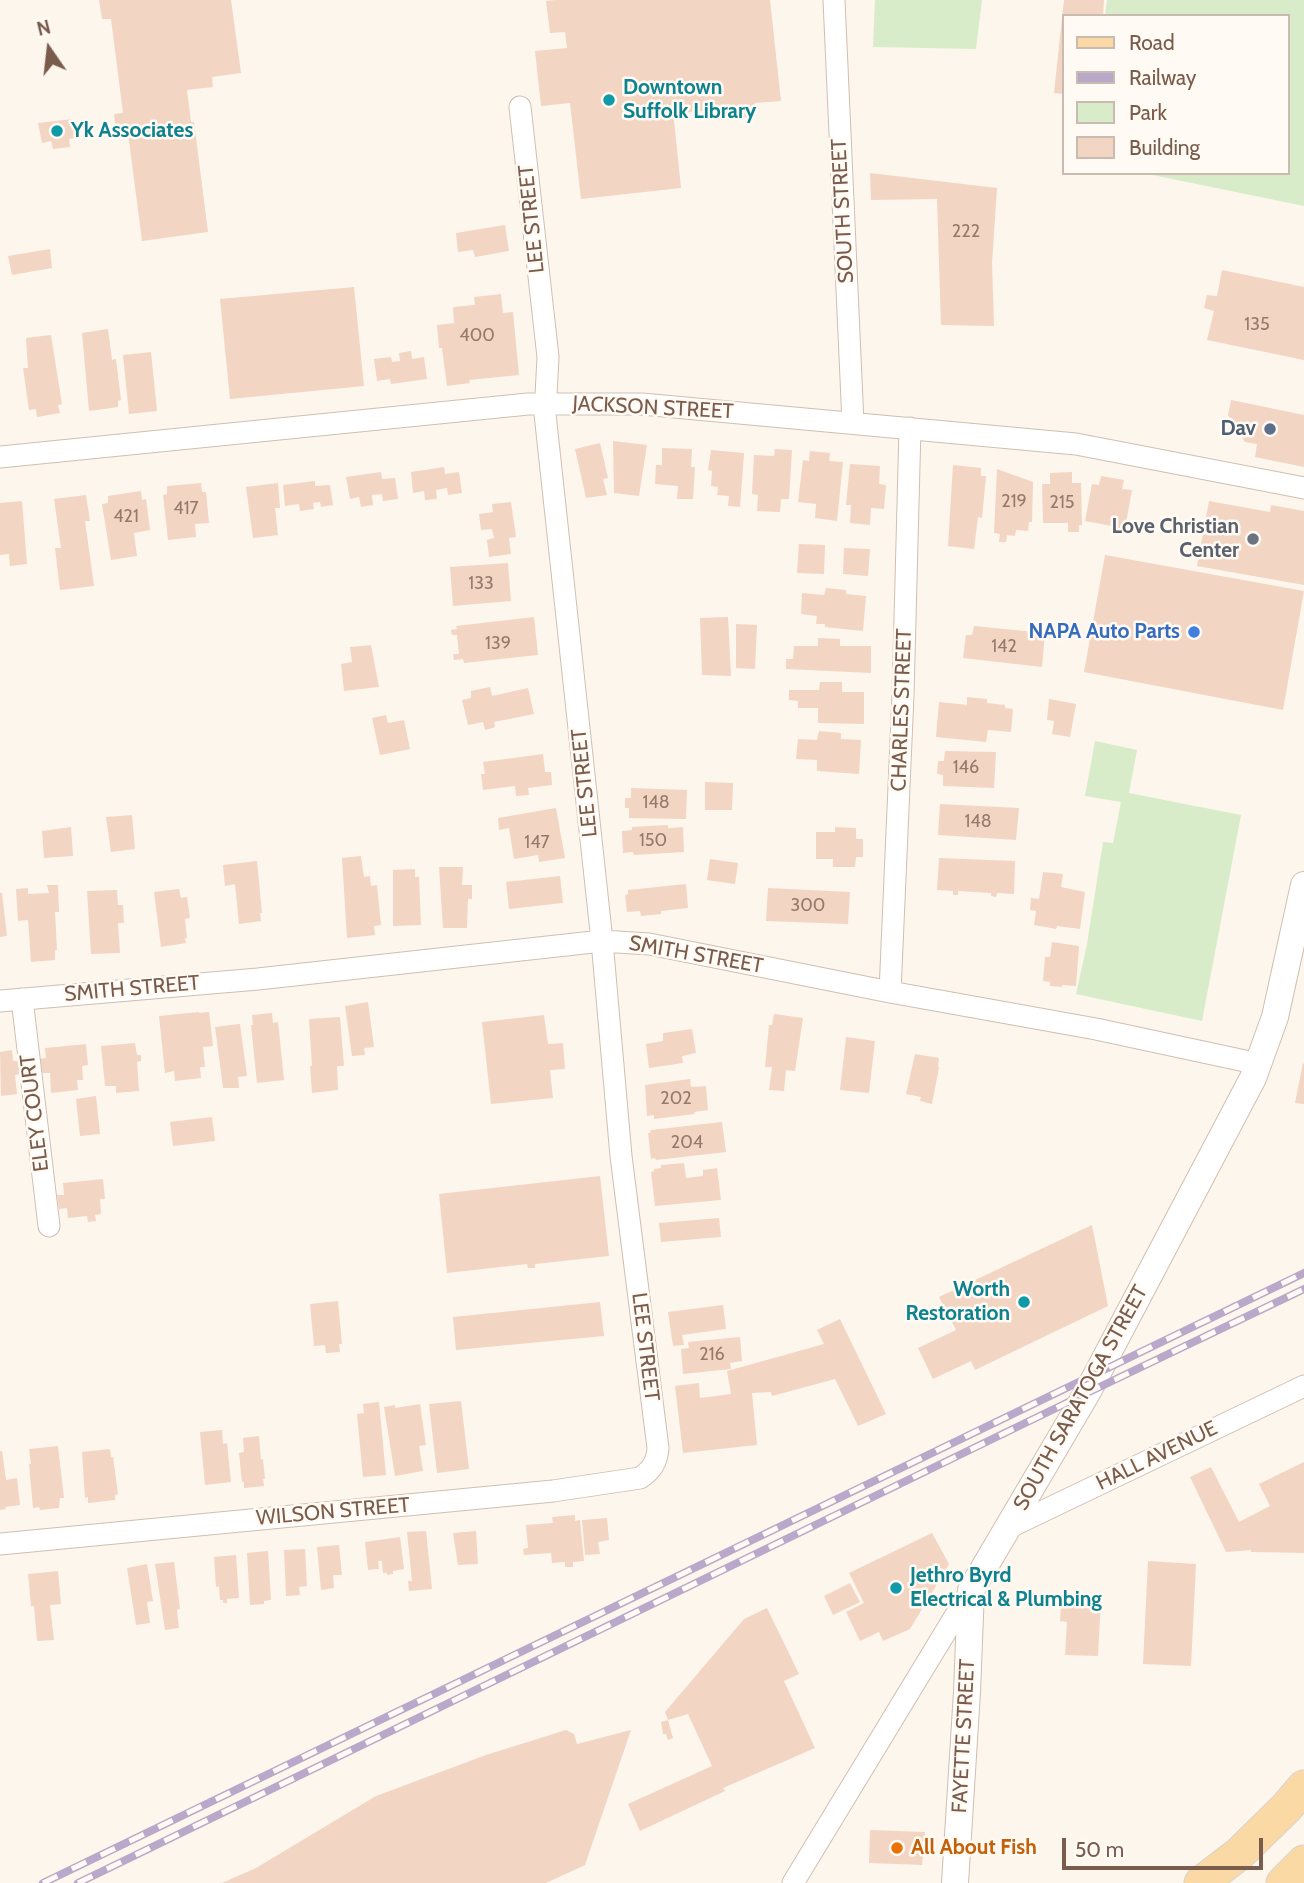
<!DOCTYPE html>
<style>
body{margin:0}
#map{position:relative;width:1304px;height:1883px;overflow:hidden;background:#fdf6ec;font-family:Cabin,sans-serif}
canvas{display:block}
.legend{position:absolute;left:1062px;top:14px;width:228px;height:161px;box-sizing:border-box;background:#fffaf3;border:2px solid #cabbb1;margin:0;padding:9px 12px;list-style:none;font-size:21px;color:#7a5c4d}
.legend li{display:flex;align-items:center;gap:14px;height:35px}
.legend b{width:35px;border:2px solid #cabbb1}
.north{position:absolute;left:14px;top:14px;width:70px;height:70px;-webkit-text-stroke:5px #fffaf3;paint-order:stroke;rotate:346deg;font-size:19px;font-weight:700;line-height:28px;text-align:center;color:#7a5c4d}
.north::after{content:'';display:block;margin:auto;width:24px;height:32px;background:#7a5c4d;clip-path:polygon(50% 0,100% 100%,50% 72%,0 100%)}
.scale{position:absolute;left:1062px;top:1838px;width:201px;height:32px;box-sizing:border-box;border:4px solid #7a5c4d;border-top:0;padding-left:9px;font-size:21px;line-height:24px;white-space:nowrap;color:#7a5c4d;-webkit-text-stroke:5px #fffaf3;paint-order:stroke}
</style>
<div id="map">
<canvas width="1304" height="1883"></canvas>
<ul class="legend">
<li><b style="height:9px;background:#fbd9a5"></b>Road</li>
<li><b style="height:9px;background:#b9a8c9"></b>Railway</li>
<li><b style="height:19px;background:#d8ecc9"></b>Park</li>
<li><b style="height:19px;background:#f3d5c3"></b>Building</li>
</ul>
<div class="north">N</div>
<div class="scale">50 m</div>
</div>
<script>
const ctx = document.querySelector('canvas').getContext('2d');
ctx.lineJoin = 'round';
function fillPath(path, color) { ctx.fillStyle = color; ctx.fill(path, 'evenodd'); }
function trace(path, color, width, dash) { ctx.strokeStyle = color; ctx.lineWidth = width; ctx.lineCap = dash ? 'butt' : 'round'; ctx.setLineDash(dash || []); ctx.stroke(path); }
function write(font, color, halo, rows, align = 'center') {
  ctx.font = font + ' Cabin,sans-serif'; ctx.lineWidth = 5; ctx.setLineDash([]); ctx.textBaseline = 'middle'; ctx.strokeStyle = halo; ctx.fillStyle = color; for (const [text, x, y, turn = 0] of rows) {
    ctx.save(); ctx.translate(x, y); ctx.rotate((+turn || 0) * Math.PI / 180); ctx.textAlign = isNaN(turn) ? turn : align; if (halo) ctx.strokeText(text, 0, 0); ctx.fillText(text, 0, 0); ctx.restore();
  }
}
const green = new Path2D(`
 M875 0H982L976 49 873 47Z
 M1107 0H1304V206L1143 173H1288V16H1105Z
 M1095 741 1137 750 1129 793 1241 815 1202 1021 1076 994 1087 944 1103 842 1113 843 1121 802 1085 796Z`);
const building = new Path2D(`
 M99 0H231L241 73 212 77 213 87 187 90 191 122H194L208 232 142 241 128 133 116 134 114 114 123 113 111 19H102Z
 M556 0H770L781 101 755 103 756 116 723 120 721 109 683 113 681 100 672 101 681 188 581 199 570 103 541 106 535 51 567 48 565 32 550 33 546 1Z
 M1064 0H1104L1103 16H1064V94L1054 93Z
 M73 119 75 138 69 139 70 147 53 149 51 141 42 143 38 123Z
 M870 173 997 188 992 263 994 326 941 325 937 199 871 200Z
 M505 225 509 251 475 257 473 250 458 252 456 233Z
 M50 249 52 268 12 275 8 256Z
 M1222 270 1304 287V360L1207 340 1214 311 1204 308 1207 295 1217 296Z
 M354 287 364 386 230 399 220 299Z
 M501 294 503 313 513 312 519 375 469 380 470 383 447 386 442 348H439L437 325 454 323 453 307 475 305 474 297Z
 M108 329 112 360 116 359 121 400 118 401V407L89 411 82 333Z
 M51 335 62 404 58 405 60 413 37 417 36 409 29 410 23 368H28L26 338Z
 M411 351 412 359 424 357 427 379 391 384 390 379 377 381 374 359 391 357 392 362 400 361 399 353Z
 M151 352 157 411 129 414 123 355Z
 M1231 400 1304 415V467L1255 457 1257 444 1245 442 1228 415Z
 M613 441 647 445 639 496 614 493Z
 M600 443 608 478 603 479 607 495 586 498 575 449Z
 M662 448 692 449 691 467H695L693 499H677L678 486 655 484 656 465H662Z
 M775 449 792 450 789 499H781L780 512 757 511 758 495 752 494 754 455 774 456Z
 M711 450 744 453 740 507 728 506 729 496 717 495 718 487 711 486 712 471 708 470Z
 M810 451 830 453 829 461 843 462 837 521 815 518 816 504 798 502 803 460 809 461Z
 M850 464 880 466 879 484 886 485 884 509 871 508 870 525 850 523 851 505H846Z
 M953 465 981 468V476H986L982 518 978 517 974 549 948 546Z
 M444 467 445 474 459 472 462 493 448 495 447 488 436 490 437 499 425 500 424 491 413 493 411 472Z
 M997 469 1033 482 1032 522H1029L1028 531 1016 530 1015 536 1007 535 1006 542H999L1000 534 994 533Z
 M381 472 382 479 395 478 398 499 383 501 382 494 372 495 373 505 361 507 359 497 350 499 346 477Z
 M1072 472V483H1081L1082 525H1079V532H1068V523H1043L1042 484H1050V473Z
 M1101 476 1124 480 1122 489 1132 490 1124 534 1111 532 1112 526 1085 521 1092 484 1099 485Z
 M315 481V486L330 485 333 505 321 507 320 502 313 503 314 509 300 511 299 504 285 506 283 485Z
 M201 483 202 492H206L209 523 195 524 196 537 168 540 163 495 167 494V486Z
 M278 483 280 508H275L278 535 253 538 246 487Z
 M141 491 142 500 146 499 150 530 134 533 137 556 111 560 102 504 108 503V496Z
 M86 495 90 521H85L94 586 60 590 55 548H61L54 499Z
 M22 501 27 564 10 566 9 554 0 555V503Z
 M1209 501 1270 512 1271 505 1304 511V585L1197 566Z
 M511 502 516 537 509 538 511 554 489 557 487 540 494 538 492 529 481 530 479 514 493 512 492 504Z
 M799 544 825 545 824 574 797 573Z
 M844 548 870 549 868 576 843 574Z
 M1105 555 1304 591 1283 710 1084 672Z
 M508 563 511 601 453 606 450 567Z
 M826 588 846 590V594L866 596 863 631 825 627V624H816L817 616 801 614 802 593 824 595Z
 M534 617 538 655 464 663 463 659 454 660 453 654H459L457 635H452L451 630 457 629 456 626Z
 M728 617 731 676 702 675 700 618Z
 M736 624 757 625 755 669 736 668Z
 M974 626 1045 633 1042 667 963 658 966 635H972Z
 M818 638 840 639V646H871V673L786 669V659H793L794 646H818Z
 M371 645 379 687 344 691 341 664 352 662 350 647Z
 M820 682H842V692H864V724L818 723V708H798V701L789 700V690H819Z
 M490 687 492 696 528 688 534 714 494 722 495 727 485 730 483 722 468 725 462 700 471 698V691Z
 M967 697 987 699V703L1005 705V708L1013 709 1011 732 988 730 986 742 936 737 939 702 967 705Z
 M1049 699 1076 704 1070 737 1052 734 1054 721 1047 720Z
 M386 715 388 723 404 720 410 749 380 755 372 718Z
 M819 731 841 733V739L861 740 859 774 817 771V760L796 759 798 739 817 740Z
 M945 751 996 752 994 788 943 786V775L937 774 938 761H944Z
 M543 754 545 772H551L552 785 528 788 529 795 516 796 515 786 483 790 481 774H485L483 762Z
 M705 782 733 783 732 810H705Z
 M631 788 687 790 686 819 629 818V808H625V798H631Z
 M940 804 1019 808 1016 840 938 835Z
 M556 808 565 858 539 862 538 855 514 859 509 828 499 830 498 818Z
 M132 815 135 849 111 852 106 817Z
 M668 825V828L683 827 684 852 634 855 633 852 623 853 622 831 632 830V827Z
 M71 827 73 856 44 858 42 831Z
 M835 827 856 828V839H863V857H856L855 867H833V859H816V832H835Z
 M361 856 364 877 370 876 371 886 377 885 381 925 374 926 375 935 347 938 342 858Z
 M939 858 1015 861 1014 894 997 893 996 897 991 896V893L958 891V895H953V891L937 890Z
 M710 859 738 863 735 884 707 880Z
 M257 861 262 913H260L261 921 239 924 235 884 225 886 223 865Z
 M439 867H463L462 885H472V899H468L467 928H443Z
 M415 869V877H419L421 925 393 926V870Z
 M1043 872 1063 874 1061 887 1085 892 1080 929 1057 926 1056 929 1034 925 1036 911 1030 910 1031 898 1039 899Z
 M560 876 563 903 509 909 506 882Z
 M686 884 688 908 661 911V914L641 916 640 911 627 912 625 895 628 894V890Z
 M47 885H58L59 912H55L57 950H55V960L31 962 28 920 18 921 16 889 28 888V894L49 893Z
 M768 888 850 892 848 924 766 921Z
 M179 889 181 898 187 897 190 918 185 919 187 938H185L186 943 161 947 154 892Z
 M117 890 118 905H123L124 923H118L120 953 91 954 87 891Z
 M0 893H2L7 936 0 937Z
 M1052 942 1079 946 1076 986 1062 985V987L1050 986V982L1043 981 1045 957H1050Z
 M368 1002 374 1047 364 1048 365 1055 352 1056 345 1006Z
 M199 1012V1013L209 1012 213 1046 203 1047 205 1067H200L201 1078 175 1081 174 1071 165 1073 159 1016Z
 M272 1013 273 1023 278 1022 284 1080 257 1083 251 1025H253L252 1015Z
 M774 1014 803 1018 795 1071 786 1070 784 1091 769 1090 772 1067H765L769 1025H772Z
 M544 1015 548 1044 563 1043 565 1069 550 1070 553 1098 491 1104 482 1022Z
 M340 1017 344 1066H337L338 1090 312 1093 310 1066H312L309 1019Z
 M240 1024 247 1076 238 1077 239 1088H223L215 1027Z
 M692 1029 696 1053 682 1056 683 1063 649 1068 646 1044 663 1041V1033Z
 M846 1037 875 1041 869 1093 840 1090Z
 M135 1043 137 1055H141V1061L137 1062 139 1091 116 1093V1086H105L101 1046Z
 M86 1044 88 1065 82 1066 83 1080H77L78 1090 51 1093 50 1073H41L39 1059 46 1058 45 1048Z
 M12 1050 13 1061H20L22 1074 15 1075 17 1094 1 1096 0 1052Z
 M915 1054 939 1058 938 1067H939L932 1104 920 1101 921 1097 906 1094Z
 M1303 1063 1304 1064V1104L1295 1103Z
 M690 1079 691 1087 706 1086 708 1110 694 1112 695 1114 654 1119V1115L647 1116 645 1085Z
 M96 1096 100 1134 80 1136 76 1099Z
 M212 1117 215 1141 173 1146 170 1122Z
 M722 1122 726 1152 656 1160 655 1158 651 1159 648 1133H650L651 1130Z
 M684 1163 686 1178 703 1176V1170L717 1168 721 1200 655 1206 651 1172 654 1171V1169L661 1168V1165Z
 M600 1176 609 1256 535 1264V1268H528L527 1264 447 1273 439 1194Z
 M103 1179 105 1199H100L101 1214 95 1215 96 1221 88 1222 87 1216 68 1218 67 1208 59 1209 57 1195H64L63 1183Z
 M719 1218 721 1237 661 1242 659 1223Z
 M1092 1225 1108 1306 975 1370 971 1361 933 1379 918 1348 956 1330 939 1297Z
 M338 1301 342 1344H339L340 1352 326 1353 325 1345 314 1346 310 1304Z
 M600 1302 604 1336 456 1350 453 1317Z
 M723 1305 726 1329 682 1335 684 1345 673 1346 668 1312Z
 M840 1319 886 1414 858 1426 835 1379 772 1396 771 1392 752 1393 757 1445 683 1453 675 1386 699 1383 700 1398 731 1394 727 1371 824 1344 817 1330Z
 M740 1337 742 1361 730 1363 731 1369 683 1374 681 1349 689 1348 688 1342Z
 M461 1401 469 1469 437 1473 429 1404Z
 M379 1402 386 1475 363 1477 357 1414 364 1413 363 1404Z
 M420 1404 426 1445 419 1446 423 1471 395 1476 384 1407 395 1405V1408Z
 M222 1430 223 1444 227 1443 231 1482 205 1485 200 1432Z
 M259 1436 261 1460 263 1459 265 1479H263L264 1486 244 1488V1482H242L239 1453 244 1452 243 1438Z
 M58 1446 64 1498H60L59 1508 40 1510 39 1507 33 1508 29 1464H31L29 1449Z
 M110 1449 111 1457H113L118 1494 115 1495V1500L88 1503V1497L85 1498 82 1452Z
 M0 1451H2L6 1480 17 1478 20 1505 5 1507 6 1509 0 1510Z
 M1304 1462V1553L1251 1552V1550L1226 1552 1190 1477 1211 1467 1239 1522 1270 1506 1259 1484Z
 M575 1515V1521L580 1520 584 1561 573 1562V1567H565V1562L552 1563 551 1553 524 1555 523 1549 528 1548 526 1525 553 1523 552 1517Z
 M607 1518 609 1540 598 1542 600 1554 585 1555 582 1520Z
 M426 1531 432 1589 409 1591 408 1581H412L407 1532Z
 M476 1531 478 1564 458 1565 453 1533Z
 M932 1533 949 1564 910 1629 883 1641 879 1632 860 1641 846 1612 864 1603 849 1573Z
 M400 1537 404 1569 393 1571V1574L387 1575V1573H383L382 1561H378L379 1569 368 1570 365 1542Z
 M339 1545 342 1575H333L334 1588 321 1590 317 1547Z
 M305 1549 307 1586 299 1587 300 1595 286 1596 284 1550Z
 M268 1551 271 1600 264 1601V1604L250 1605 247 1553Z
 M236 1555 239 1598 227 1599V1603H223V1600H220L219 1586 216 1587 214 1557Z
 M1148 1561 1196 1564 1191 1666 1143 1664Z
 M174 1562 180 1609 177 1610 179 1628 165 1630 155 1564Z
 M147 1564 153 1601 147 1602 150 1623 136 1625 127 1568Z
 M58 1571 61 1604 50 1605 54 1640 37 1641 34 1606H31L28 1574Z
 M850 1583 860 1602 833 1615 824 1596Z
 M1062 1594 1101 1598 1098 1656 1065 1655 1067 1622 1060 1621Z
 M767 1608 799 1674 784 1681 815 1748 723 1788 725 1791 640 1831 628 1804 712 1766 688 1714 668 1720 673 1738 668 1740 666 1734H663L661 1722 668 1720 665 1712 744 1619Z
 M566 1730 574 1734 577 1744 631 1730 585 1865 546 1883H222L256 1868 376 1796 486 1755Z
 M870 1830 925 1832 922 1865 869 1863Z`);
const minor = new Path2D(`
 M834 0 853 423
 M0 457 528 404H642L1076 444 1304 488
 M890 992 903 695 910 428
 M22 999 49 1226
 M0 1001 258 979 602 941 649 944 890 992 1096 1029 1259 1064
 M1010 1527 1304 1386
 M0 1544 553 1491 640 1478C652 1470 657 1462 658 1448L621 1156 602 941 545 414 548 357 520 107
 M793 1883 971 1590`);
const tertiary = new Path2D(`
 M955 1883 967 1692 971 1590 1087 1393 1253 1078 1275 1017 1304 885`);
const primary = new Path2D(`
 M1201 1883 1240 1853 1286 1808 1304 1787
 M1283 1883 1304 1862`);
const rail = new Path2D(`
 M43 1883 1304 1273
 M78 1883 1087 1393 1304 1289`);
const markers = [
 [609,100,7,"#0f9aa8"],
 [57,131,7,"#0f9aa8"],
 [1270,429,7,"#5c6f8a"],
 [1253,539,7,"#6b7280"],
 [1194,632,7,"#3f7fe0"],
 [1024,1302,7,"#0f9aa8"],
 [896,1588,7,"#0f9aa8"],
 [897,1848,7,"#e8710a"]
];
const numberNames = [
 ["222",966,232],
 ["135",1257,325],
 ["400",477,336],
 ["219",1014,502],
 ["215",1062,503],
 ["417",186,509],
 ["421",126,517],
 ["133",481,584],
 ["139",498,644],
 ["142",1004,647],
 ["146",966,768],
 ["148",656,803],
 ["148",978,822],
 ["150",653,841],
 ["147",537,843],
 ["300",808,906],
 ["202",676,1099],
 ["204",687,1143],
 ["216",712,1355]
];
const cultureNames = [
 ["Downtown",623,88],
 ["Suffolk Library",623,112],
 ["Yk Associates",71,131],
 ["Worth",1010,1290,"right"],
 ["Restoration",1010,1314,"right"],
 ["Jethro Byrd",910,1576],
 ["Electrical & Plumbing",910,1600]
];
const streetNames = [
 ["SOUTH STREET",843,211,-93],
 ["LEE STREET",532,219,-96],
 ["JACKSON STREET",653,408,3],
 ["CHARLES STREET",902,710,-88],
 ["LEE STREET",585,783,-96],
 ["SMITH STREET",696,955,10],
 ["SMITH STREET",132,989,-5],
 ["ELEY COURT",35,1113,-97],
 ["LEE STREET",645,1347,83],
 ["SOUTH SARATOGA STREET",1081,1398,-61],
 ["HALL AVENUE",1157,1456,-26],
 ["WILSON STREET",333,1512,-5],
 ["FAYETTE STREET",964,1736,-87]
];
const serviceNames = [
 ["Dav",1256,429]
];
const worshipNames = [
 ["Love Christian",1239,527],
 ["Center",1239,551]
];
const shopNames = [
 ["NAPA Auto Parts",1180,632]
];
const foodNames = [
 ["All About Fish",911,1848]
];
fillPath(green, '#d8ecc9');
fillPath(building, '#f3d5c3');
trace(minor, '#d1beb0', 23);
trace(tertiary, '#d1beb0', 28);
trace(primary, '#dad1cd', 35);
trace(minor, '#fff', 21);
trace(tertiary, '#fff', 26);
trace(primary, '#fbd9a5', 33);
trace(rail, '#b9a8c9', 8);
trace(rail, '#fffaf3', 5, [16]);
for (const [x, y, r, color] of markers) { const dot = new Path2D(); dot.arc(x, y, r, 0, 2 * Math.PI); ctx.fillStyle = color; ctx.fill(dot); trace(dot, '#fffaf3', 2.5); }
write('18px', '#987a6a', null, numberNames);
write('bold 21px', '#0d838f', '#fffaf3', cultureNames, 'left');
write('21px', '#7a5c4d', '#fffaf3', streetNames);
write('bold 21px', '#4e5e75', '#fffaf3', serviceNames, 'right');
write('bold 21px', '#5b616d', '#fffaf3', worshipNames, 'right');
write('bold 21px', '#366cbe', '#fffaf3', shopNames, 'right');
write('bold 21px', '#c56008', '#fffaf3', foodNames, 'left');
</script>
